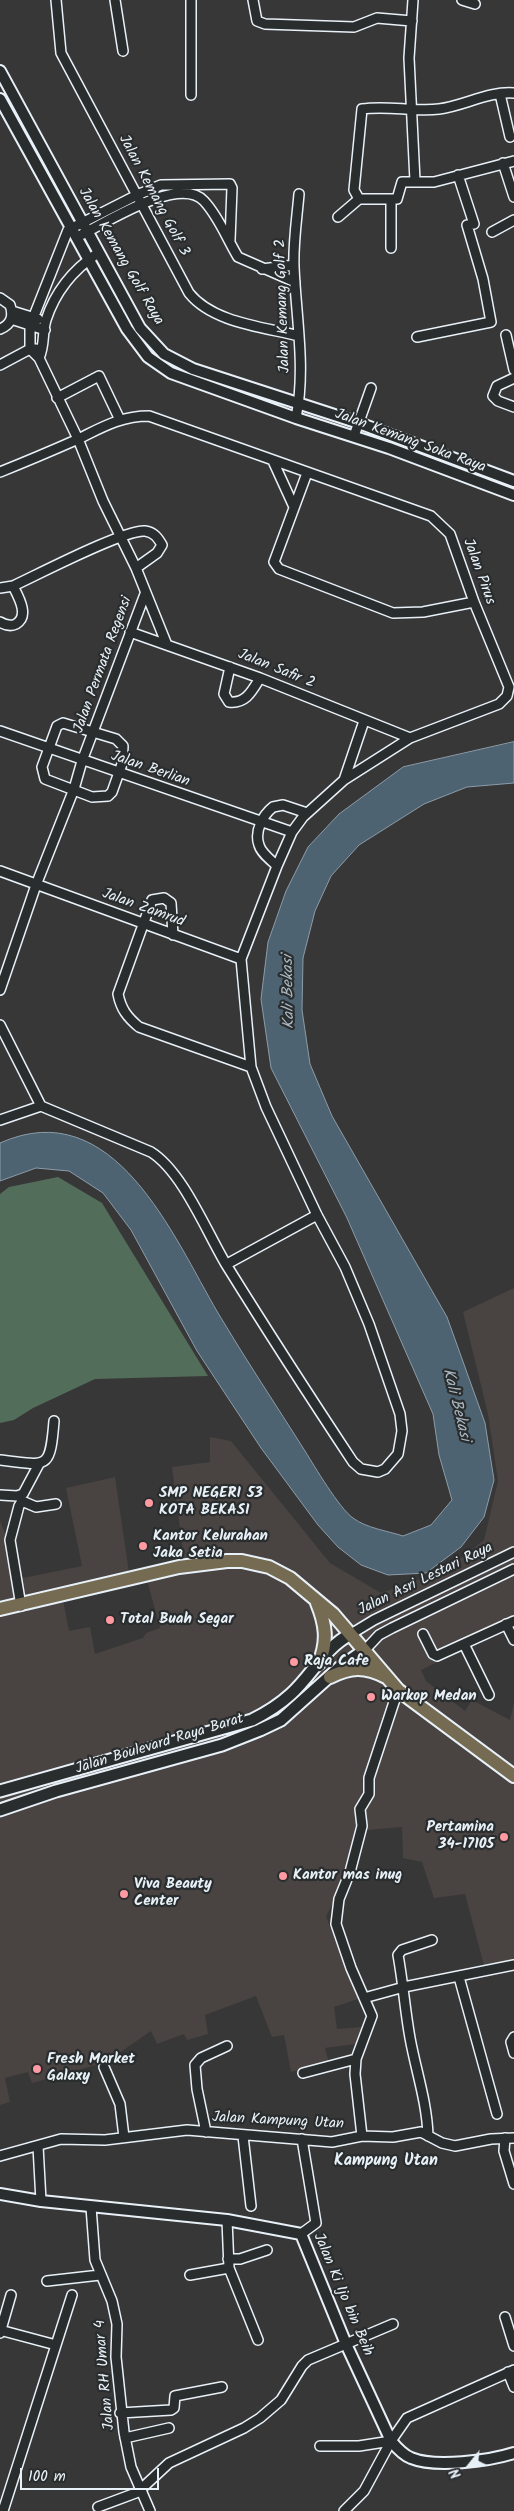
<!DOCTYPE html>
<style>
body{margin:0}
#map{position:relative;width:514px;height:2511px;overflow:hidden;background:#383737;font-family:Kalam,sans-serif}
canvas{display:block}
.north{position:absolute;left:444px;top:2441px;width:50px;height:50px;-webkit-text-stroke:4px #2a2d2e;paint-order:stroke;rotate:241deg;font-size:14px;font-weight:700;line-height:20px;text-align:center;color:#e8f1f8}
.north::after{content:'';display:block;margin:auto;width:18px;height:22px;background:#e8f1f8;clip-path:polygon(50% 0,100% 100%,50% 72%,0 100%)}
.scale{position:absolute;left:20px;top:2468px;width:139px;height:22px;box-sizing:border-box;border:2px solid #e8f1f8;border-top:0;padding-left:6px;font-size:15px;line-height:18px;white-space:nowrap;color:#e8f1f8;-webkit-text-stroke:4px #2a2d2e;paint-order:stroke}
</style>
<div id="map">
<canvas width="514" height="2511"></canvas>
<div class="north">N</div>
<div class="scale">100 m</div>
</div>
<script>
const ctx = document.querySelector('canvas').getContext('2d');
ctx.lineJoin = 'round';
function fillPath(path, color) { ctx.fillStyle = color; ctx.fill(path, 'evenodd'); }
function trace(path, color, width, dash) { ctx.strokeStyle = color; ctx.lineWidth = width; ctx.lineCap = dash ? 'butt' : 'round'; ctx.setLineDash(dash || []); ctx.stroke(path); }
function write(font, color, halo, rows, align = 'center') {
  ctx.font = font + ' Kalam,sans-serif'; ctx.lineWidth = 4.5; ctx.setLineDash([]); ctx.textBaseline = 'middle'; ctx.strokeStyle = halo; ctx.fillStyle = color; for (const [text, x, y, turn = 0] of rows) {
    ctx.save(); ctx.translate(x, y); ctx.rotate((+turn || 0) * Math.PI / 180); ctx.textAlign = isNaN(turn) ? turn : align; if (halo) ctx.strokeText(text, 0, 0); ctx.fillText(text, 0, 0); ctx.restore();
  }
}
const built = new Path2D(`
 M514 1288V1625L421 1670 426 1681 465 1711 472 1700 510 1720 514 1703V1961L485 1969 465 1894 434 1898 422 1862 403 1858 402 1827 357 1831 337 1896 326 1916 358 1999 334 2007 337 2029 362 2027 356 2044 325 2048 329 2063 291 2072 284 2035 272 2037 256 1996 205 2015 208 2034 187 2040 184 2034 157 2044 151 2031 106 2062 32 2083 28 2072 5 2078 10 2102 0 2105V1521L23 1578 82 1566 66 1488 115 1477 129 1573 82 1583 84 1596 63 1600 69 1631 90 1627 95 1654 143 1638 146 1633 160 1628 146 1576 185 1567 172 1467 210 1462V1437L231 1441 330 1563 381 1593 446 1570 484 1540 498 1481 488 1414 463 1312Z`);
const green = new Path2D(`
 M58 1177 102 1203 208 1376 95 1379 33 1408 14 1420 0 1423V1194L9 1187Z`);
const water = new Path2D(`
 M514 742V783L467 787 424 804 359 845 331 876 315 911 303 958 302 1010 310 1064 332 1116 447 1317 485 1423 494 1480 484 1517 461 1547 426 1573 388 1575 361 1565 338 1547 318 1525 261 1448 197 1351 131 1230 103 1193 69 1171 36 1168 0 1181V1143C114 1092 173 1236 218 1313 246 1360 276 1405 305 1451 315 1467 339 1508 353 1518 366 1528 388 1531 403 1536L431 1525 452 1500 439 1455 433 1414 347 1218 271 1068 261 999 268 942 286 891 308 847 339 814 403 767Z`);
const minor = new Path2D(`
 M56 0 61 53 189 293C213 323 264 327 299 336
 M115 0 123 51
 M191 0V95
 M253 0 257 21 265 24 354 27 377 18 412 21
 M413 0 409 58 415 181
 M462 0 475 4
 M514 93C488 91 464 106 439 109 413 112 387 105 362 109L354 190 359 199H397L402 182H434L514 161
 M500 94 510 137
 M503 163 514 197
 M338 217 359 199
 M492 232 514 220
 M77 237C103 225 179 174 204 201 219 217 227 239 238 257L295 282
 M391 248V199
 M262 269 294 265
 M0 298 10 305C14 316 11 325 0 329
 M12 311 38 319
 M11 319 45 330
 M506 335 514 370
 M417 337 491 322 483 279 467 225 474 224 458 175
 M39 358C45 345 42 333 46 320 55 292 74 269 98 253
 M0 365 30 349H36
 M514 378 497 386 493 396 498 401 514 407
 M57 398 99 376 120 420
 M296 418C306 368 296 317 294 267 293 243 297 218 299 194
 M354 436 371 388
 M273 461 294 507
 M0 472C25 462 51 451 76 440 101 428 120 416 149 416L431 516 450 534 474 602 509 687 507 696 499 704 410 738 344 780 303 817 292 832 277 866 241 959 251 1067 266 1107 317 1215 345 1267 369 1324 400 1414 402 1431 398 1454 385 1469 378 1472 361 1469 353 1462C310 1397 268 1332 227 1266 207 1233 183 1172 151 1152L41 1106 0 1120
 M307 473 274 562 279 569 393 613 423 612 474 602
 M0 588 13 586C37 575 125 529 145 531 154 532 158 538 162 545L157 553 136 568
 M0 622C5 625 10 627 16 624 30 616 18 596 13 586
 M130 632 260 678 410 738
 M167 645 136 568 103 501 78 439 39 358 30 349V326L68 230 137 195 161 185 230 184 232 188 230 240
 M230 667 224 694 229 702C246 704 252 691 260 678
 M63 723 116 739 123 746 122 764 112 792 108 796 92 797 45 779 42 767 57 726Z
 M0 731 292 832
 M344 780 364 721
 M277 866C271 860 261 853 259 845 254 831 263 815 273 807L283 805 307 813
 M0 871 241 959
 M173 935 171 903 164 898 152 900 118 994C121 1009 127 1017 139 1027L251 1067
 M0 990 36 885 74 789 82 761 145 594
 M0 1025 41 1106
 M227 1264 317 1215
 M0 1460C47 1465 50 1472 54 1421
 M0 1495 17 1496 23 1494 39 1464
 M21 1606 10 1540 19 1506 22 1501 36 1507 56 1504
 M506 1624 514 1640
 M351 1634 374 1620 514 1552
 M423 1634 433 1654 437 1656 514 1621
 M464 1644 489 1695
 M365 1650 379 1635 392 1628 514 1569
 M459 1977 497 2114
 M364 1998 404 1987 514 1965
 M514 2037 511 2042 514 2053
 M104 2067 120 2104 124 2137
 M303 2073 356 2059
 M206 2132 197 2089 195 2065 201 2058 227 2046
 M243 2136 251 2206
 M362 2136 393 2137 421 2132 442 2143 455 2146 491 2139 514 2138
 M428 2136C427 2102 416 2071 410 2038 405 2010 403 1982 398 1955L402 1950 432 1940
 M505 2138 504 2151 514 2184
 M38 2146 41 2201
 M0 2156 61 2139 105 2140 187 2130 332 2142 362 2136 355 2074 356 2059 372 2016 351 1968 336 1924 339 1899 350 1872 362 1826 360 1809 369 1794V1778L398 1690
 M91 2207 95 2260 112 2301 117 2324 116 2357 124 2432 131 2467 150 2511
 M301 2234 316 2223 302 2139
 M228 2259H240L267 2250
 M229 2268 258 2340
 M190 2275 229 2268 227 2220
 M47 2281 100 2275
 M505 2317 514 2346
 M0 2330 56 2345
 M0 2333 11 2295
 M508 2372 514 2387
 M120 2413 171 2410 174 2408 175 2396 222 2387
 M125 2438 169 2428
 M320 2446H359L391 2441
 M140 2490 169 2463 244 2428 260 2418 281 2400 302 2366 308 2360 393 2324
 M98 2507 141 2491
 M3 2511 72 2295
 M344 2511 364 2491 391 2441 407 2418 514 2370`);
const tertiary = new Path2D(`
 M0 71 140 328 164 354 193 369 359 423 514 481
 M0 99 127 329 148 357 171 373 296 418 389 448 514 495
 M0 2194 41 2201 227 2220 301 2234 346 2344 391 2441C396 2447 403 2455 411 2458 435 2468 489 2461 514 2453`);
const secondary = new Path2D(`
 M0 1791 252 1720C266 1713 279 1705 291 1694 312 1675 325 1647 351 1634
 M0 1810 56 1791 222 1745 260 1730 281 1720 339 1668 365 1650`);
const primary = new Path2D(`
 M317 1603C326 1625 328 1641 319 1663
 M0 1609 179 1567 227 1561H242L269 1567 290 1578 333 1614 398 1690 514 1776
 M330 1677C351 1667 364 1666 386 1677`);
const markers = [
 [149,1503,5,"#ff9aa2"],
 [143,1546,5,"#ff9aa2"],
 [110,1620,5,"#ff9aa2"],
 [294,1662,5,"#ff9aa2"],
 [371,1697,5,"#ff9aa2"],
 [504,1837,5,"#ff9aa2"],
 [283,1876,5,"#ff9aa2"],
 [124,1894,5,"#ff9aa2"],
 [37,2069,5,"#ff9aa2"]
];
const streetNames = [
 ["Jalan Kemang Golf 3",153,196,62],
 ["Jalan Kemang Golf Raya",120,257,60],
 ["Jalan Kemang Golf 2",284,306,-92],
 ["Jalan Kemang Soka Raya",410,442,20],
 ["Jalan Pirus",478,572,70],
 ["Jalan Permata Regensi",104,665,-70],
 ["Jalan Safir 2",276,670,22],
 ["Jalan Berlian",150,770,19],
 ["Jalan Zamrud",143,909,20],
 ["Jalan Asri Lestari Raya",426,1580,-26],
 ["Jalan Boulevard Raya Barat",160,1745,-17],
 ["Jalan Kampung Utan",278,2122,3],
 ["Jalan Ki Ijo bin Beih",342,2295,67],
 ["Jalan RH Umar 4",106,2375,-95]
];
const poiNames = [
 ["SMP NEGERI 53",159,1494],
 ["KOTA BEKASI",159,1511],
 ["Kantor Kelurahan",153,1537],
 ["Jaka Setia",153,1554],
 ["Total Buah Segar",120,1620],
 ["Raja Cafe",304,1662],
 ["Warkop Medan",381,1697],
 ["Pertamina",494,1828,"right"],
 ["34-17105",494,1845,"right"],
 ["Kantor mas inug",293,1876],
 ["Viva Beauty",134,1885],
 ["Center",134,1902],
 ["Fresh Market",47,2060],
 ["Galaxy",47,2077]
];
const waterNames = [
 ["Kali Bekasi",290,992,-91],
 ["Kali Bekasi",455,1405,76]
];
const neighbourhoodNames = [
 ["Kampung Utan",386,2162]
];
fillPath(built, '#494342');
fillPath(green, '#536d5b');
fillPath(water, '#4e6372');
trace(water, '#8c9ca8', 1);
trace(minor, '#e8f1f8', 12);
trace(tertiary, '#e8f1f8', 14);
trace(secondary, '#e8f1f8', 15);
trace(primary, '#e8f1f8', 16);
trace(minor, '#2a2d2e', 9);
trace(tertiary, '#2a2d2e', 10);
trace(secondary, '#2a2d2e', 11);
trace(primary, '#756b52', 12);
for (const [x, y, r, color] of markers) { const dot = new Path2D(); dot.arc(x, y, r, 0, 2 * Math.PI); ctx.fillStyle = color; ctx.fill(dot); trace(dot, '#2a2d2e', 2); }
write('15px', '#e8f1f8', '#2a2d2e', streetNames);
write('bold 15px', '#e8f1f8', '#2a2d2e', poiNames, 'left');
write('italic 16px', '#aab8c2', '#2a2d2e', waterNames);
write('bold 16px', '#e8f1f8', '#2a2d2e', neighbourhoodNames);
</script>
